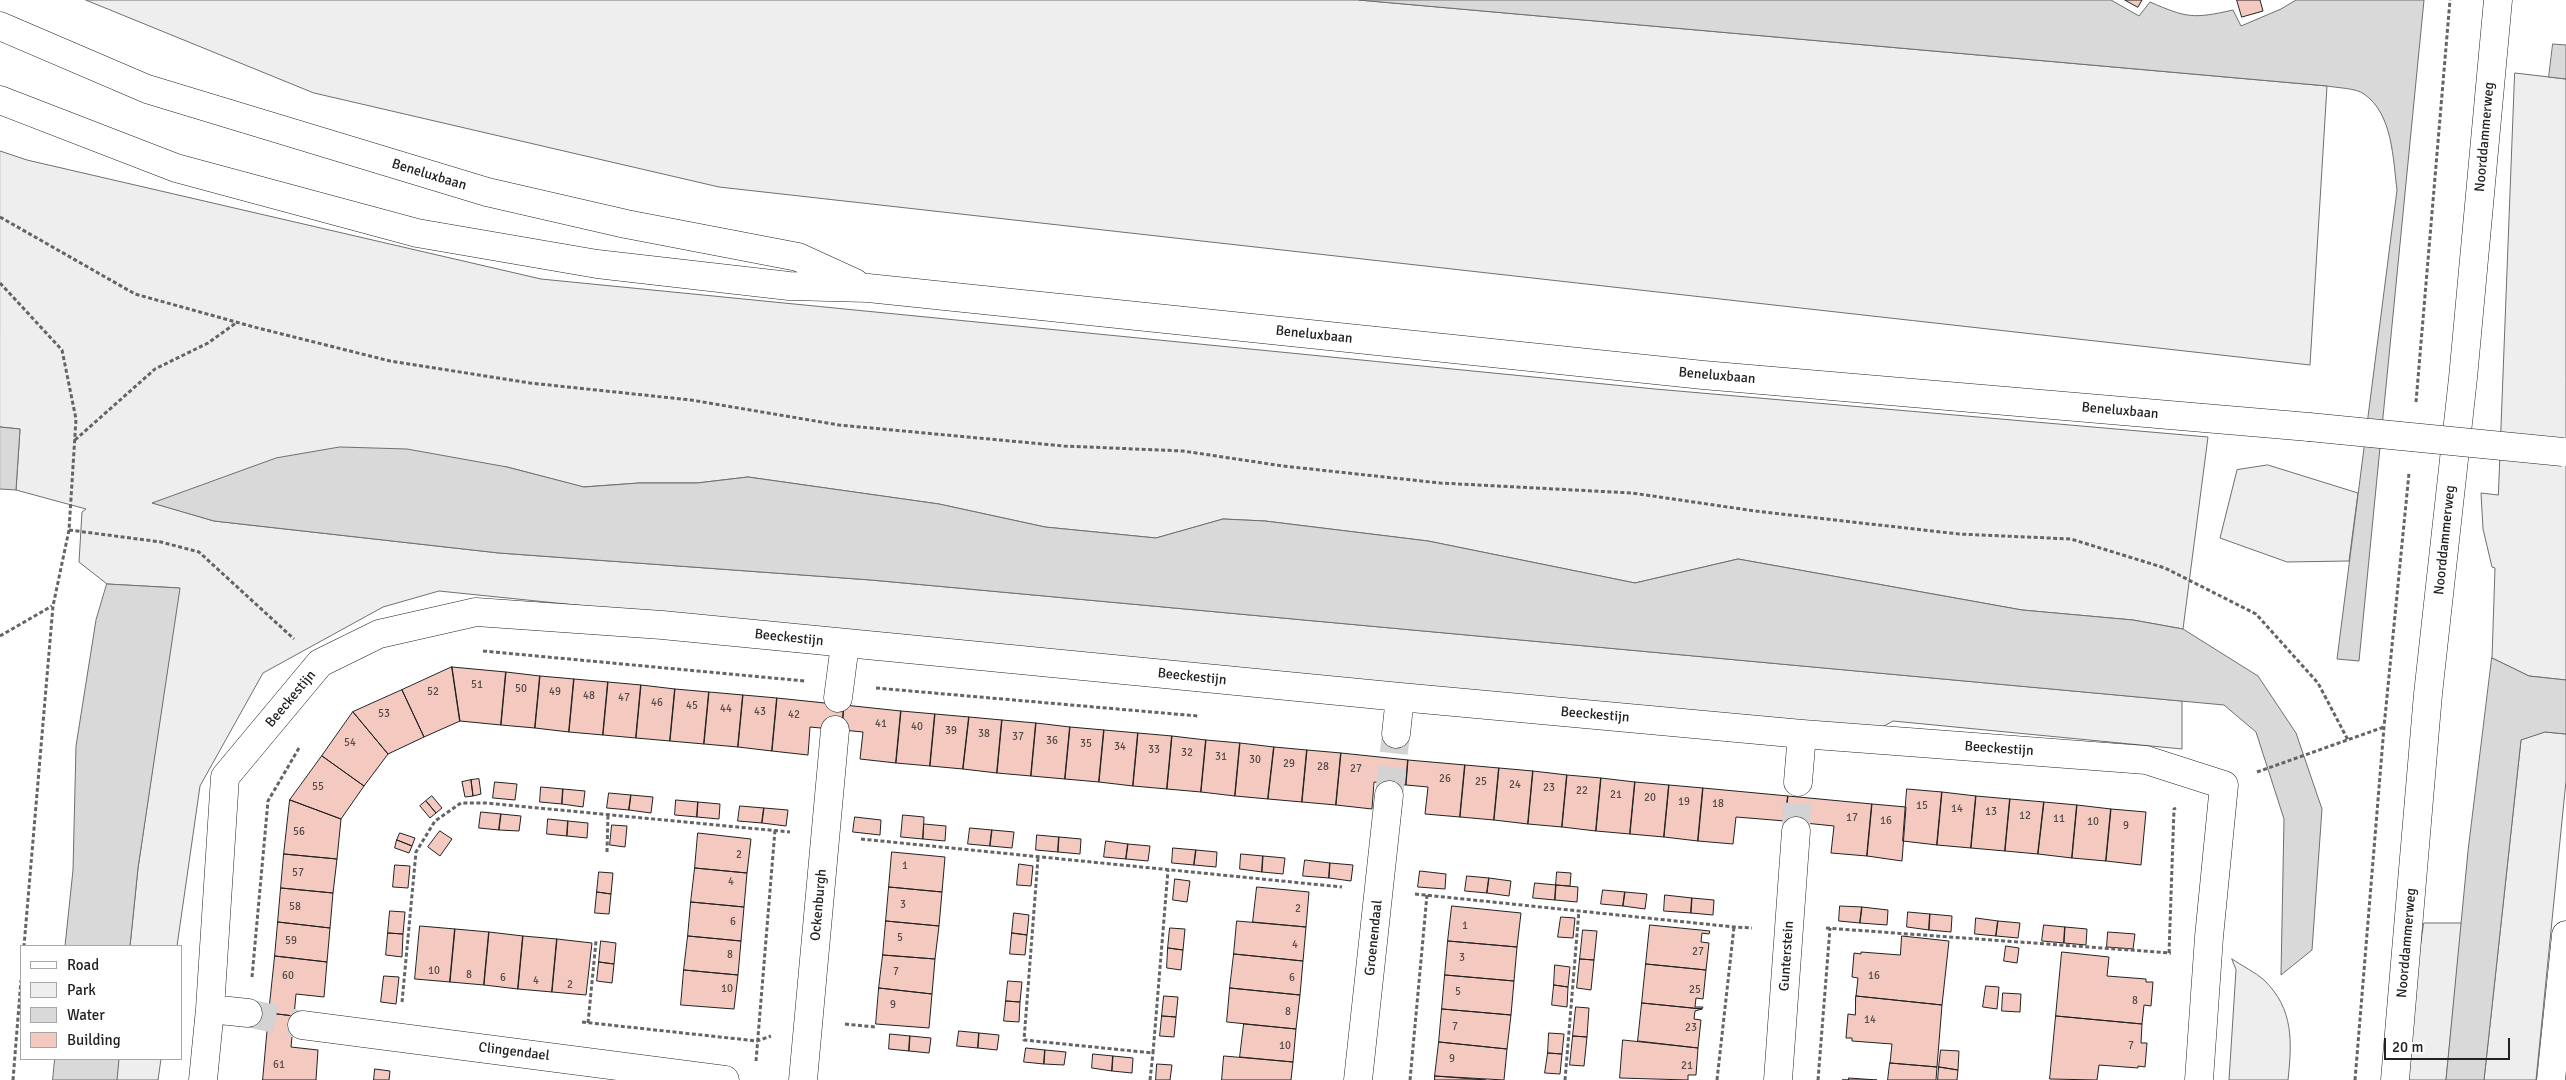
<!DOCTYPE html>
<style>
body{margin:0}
#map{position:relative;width:2566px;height:1080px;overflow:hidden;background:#fff;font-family:Signika,sans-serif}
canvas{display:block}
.legend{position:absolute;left:20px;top:945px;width:162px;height:115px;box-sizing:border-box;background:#fff;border:1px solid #a7a7a7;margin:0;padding:6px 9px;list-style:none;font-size:15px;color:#222}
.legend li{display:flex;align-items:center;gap:10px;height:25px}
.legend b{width:25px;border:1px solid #a7a7a7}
.scale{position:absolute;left:2384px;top:1038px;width:126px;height:22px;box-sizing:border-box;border:2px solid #222;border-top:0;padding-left:6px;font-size:15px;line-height:18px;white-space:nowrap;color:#222;-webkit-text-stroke:4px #fff;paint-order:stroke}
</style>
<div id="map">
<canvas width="2566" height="1080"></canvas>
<ul class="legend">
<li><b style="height:6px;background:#fff"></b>Road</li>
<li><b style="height:14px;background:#eee"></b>Park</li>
<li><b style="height:14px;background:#d9d9d9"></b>Water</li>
<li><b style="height:14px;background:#f3c9c0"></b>Building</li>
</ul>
<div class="scale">20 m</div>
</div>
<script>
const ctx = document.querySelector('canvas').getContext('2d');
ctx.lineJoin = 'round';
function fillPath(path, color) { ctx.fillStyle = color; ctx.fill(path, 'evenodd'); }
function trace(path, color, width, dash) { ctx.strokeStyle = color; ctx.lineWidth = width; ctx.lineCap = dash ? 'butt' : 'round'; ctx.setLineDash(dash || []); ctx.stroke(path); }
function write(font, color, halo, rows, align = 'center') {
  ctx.font = font + ' Signika,sans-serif'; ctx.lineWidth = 4; ctx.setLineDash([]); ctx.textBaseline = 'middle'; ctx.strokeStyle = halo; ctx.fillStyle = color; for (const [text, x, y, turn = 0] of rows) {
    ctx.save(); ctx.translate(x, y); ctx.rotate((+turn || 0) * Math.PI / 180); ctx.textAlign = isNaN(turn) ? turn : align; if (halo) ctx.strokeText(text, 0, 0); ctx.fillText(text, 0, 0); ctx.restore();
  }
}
const green = new Path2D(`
 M86 0H1359L2327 86 2310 365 719 187 314 93Z
 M2515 73 2566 79V680L2529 676 2492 658 2495 568 2492 567 2483 529 2481 493 2498 495Z
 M0 151 27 160 541 279 1655 389 2208 437 2183 629 2133 620 2022 610 1738 559 1635 583 1428 541 1265 521 1223 519 1156 538 1045 527 939 504 748 477 697 483H639L583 487 507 467 153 503 214 521 499 553 871 580 2182 701V749L1893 721 1864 737 439 591 383 607 263 673 200 786 177 946H130L138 868 179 588 107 584 79 562 82 512 86 509 16 490 20 429 0 427Z
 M2268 465 2358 493 2349 561 2287 562 2220 538 2237 470Z
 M2545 732 2566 734V781L2536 1080H2484L2521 740Z
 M2424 923H2462L2446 1080H2402Z
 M2232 959C2242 966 2255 972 2264 980 2294 1009 2292 1042 2288 1080H2229L2236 970Z
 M119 1059H161L158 1080H117Z`);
const water = new Path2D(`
 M1359 0H2111L2139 16 2150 2C2187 18 2193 19 2233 10L2241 26 2281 9 2296 0H2424L2359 661 2337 659 2397 190C2393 160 2393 114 2364 94 2356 88 2337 88 2327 86Z
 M2553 44 2566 45V79L2549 77Z
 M0 427 20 429 16 490 0 489Z
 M340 447 407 449 507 467 584 487 639 483H697L748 477 939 504 1045 527 1156 538 1223 519 1265 521 1428 541 1635 583 1738 559 2022 610 2133 620 2183 629 2258 676 2296 733 2322 809 2312 950 2281 975 2284 819 2256 732 2224 705 871 580 499 553 214 521 152 503 276 458Z
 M107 584 180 588 138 868 130 946H65L73 870 76 746 96 620Z
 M2492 658 2529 676 2566 680V734L2545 732 2521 740 2484 1080H2446L2468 851Z
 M55 1059H119L117 1080H53Z`);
const building = new Path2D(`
 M2125 0H2142L2138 7Z
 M2237 0H2260L2263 11 2242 17Z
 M452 667 460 721 424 737 402 690Z
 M452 667 506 672 501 725 460 721Z
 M506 672 540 676 535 728 501 725Z
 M540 676 574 679 569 732 535 728Z
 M574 679 608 682 603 735 569 732Z
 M608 682 641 685 636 738 603 735Z
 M641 685 675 689 670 741 636 738Z
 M675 689 709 692 704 744 670 741Z
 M402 690 424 737 388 754 353 712Z
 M709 692 743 695 738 747 704 744Z
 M743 695 777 698 772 751 738 747Z
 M777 698 844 705 842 730 810 727 808 755 772 751Z
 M844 705 901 711 896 763 860 759 863 732 842 730Z
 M901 711 935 714 930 766 896 763Z
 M353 712 388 754 364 786 322 756Z
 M935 714 969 717 963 769 930 766Z
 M969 717 1002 720 997 773 963 769Z
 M1002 720 1036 723 1031 776 997 773Z
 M1036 723 1070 727 1065 779 1031 776Z
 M1070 727 1104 730 1099 782 1065 779Z
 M1104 730 1138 733 1133 786 1099 782Z
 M1138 733 1172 736 1167 789 1133 786Z
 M1172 736 1206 740 1201 792 1167 789Z
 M1206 740 1240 743 1235 796 1201 792Z
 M1240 743 1274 747 1268 799 1235 796Z
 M1274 747 1307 750 1302 802 1268 799Z
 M1307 750 1341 753 1336 805 1302 802Z
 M1341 753 1408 760 1406 785 1374 782 1372 809 1336 805Z
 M322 756 364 786 341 819 290 800Z
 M1408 760 1465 765 1460 817 1425 814 1428 787 1406 785Z
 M1465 765 1499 768 1494 820 1460 817Z
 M1499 768 1533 771 1528 824 1494 820Z
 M1533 771 1567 775 1562 827 1528 824Z
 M1567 775 1601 778 1596 831 1562 827Z
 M1601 778 1635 782 1630 834 1596 831Z
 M479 779 481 794 473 796 471 780Z
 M471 780 473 796 465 797 462 782Z
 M495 782 517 784 515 800 493 798Z
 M1635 782 1669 785 1664 837 1630 834Z
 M1669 785 1703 788 1698 841 1664 837Z
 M541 787 563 789 562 804 540 802Z
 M1703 788 1788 796 1785 821 1736 817 1733 844 1698 841Z
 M563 789 585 791 583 807 562 804Z
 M1907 789 1942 792 1937 845 1903 841Z
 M1942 792 1976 796 1971 848 1937 845Z
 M609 793 631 795 629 810 607 808Z
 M631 795 653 797 651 813 629 810Z
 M432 796 442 808 436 813 426 801Z
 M1788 796 1872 804 1867 856 1831 853 1834 826 1785 821Z
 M1976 796 2010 799 2005 851 1971 848Z
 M2010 799 2044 802 2038 854 2005 851Z
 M290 800 341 819 337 859 284 854Z
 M676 800 698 802 697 817 675 815Z
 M426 801 436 813 430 818 420 806Z
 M698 802 720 804 719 819 697 817Z
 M2044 802 2077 805 2072 858 2038 854Z
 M1872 804 1906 807 1902 861 1867 856Z
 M2077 805 2111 809 2106 861 2072 858Z
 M740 806 764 808 762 823 738 821Z
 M764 808 788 810 786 826 762 823Z
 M2111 809 2146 812 2141 865 2106 861Z
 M481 812 501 814 499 830 479 828Z
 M501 814 521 816 519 831 499 830Z
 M903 815 924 817 923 839 901 837Z
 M855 817 881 820 880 835 853 832Z
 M548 819 568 821 567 836 547 834Z
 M568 821 588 823 587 838 567 836Z
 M924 824 946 826 945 841 923 839Z
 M612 825 627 826 625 847 610 845Z
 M970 828 992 830 990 846 968 844Z
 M992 830 1014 832 1012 848 990 846Z
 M440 831 452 839 440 856 428 847Z
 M400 833 415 838 412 846 397 840Z
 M698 833 751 839 747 873 695 868Z
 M1037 835 1059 837 1058 852 1036 850Z
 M1059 837 1081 839 1080 854 1058 852Z
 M397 840 412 846 409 853 395 848Z
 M1106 841 1128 844 1126 859 1104 857Z
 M1128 844 1150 846 1148 861 1126 859Z
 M1173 848 1196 850 1194 865 1172 863Z
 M1196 850 1217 852 1216 867 1194 865Z
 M892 852 945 857 942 892 889 887Z
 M284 854 337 859 333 893 281 888Z
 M1241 854 1263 856 1262 872 1240 869Z
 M1263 856 1285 858 1283 874 1262 872Z
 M1305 860 1330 863 1329 878 1303 876Z
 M1330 863 1353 865 1351 881 1329 878Z
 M1019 864 1033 866 1031 886 1017 885Z
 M395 865 410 866 408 888 393 887Z
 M695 868 747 873 744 907 691 902Z
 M1420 871 1446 874 1445 889 1418 887Z
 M599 872 613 873 611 894 597 892Z
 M1557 872 1571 873 1570 886 1556 885Z
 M1467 876 1489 878 1487 893 1465 891Z
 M1489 878 1511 881 1509 896 1487 893Z
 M1175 879 1190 881 1187 902 1173 900Z
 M1535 883 1556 885 1555 900 1533 898Z
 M1556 885 1578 887 1577 902 1555 900Z
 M889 887 942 892 939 926 886 921Z
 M1257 887 1309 892 1306 927 1253 922Z
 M281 888 333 893 330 928 278 922Z
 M1603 890 1625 892 1623 906 1601 904Z
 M597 892 611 894 609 914 595 913Z
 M1625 892 1647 894 1645 909 1623 906Z
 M1665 895 1692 898 1691 913 1664 911Z
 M1692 898 1714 900 1713 915 1691 913Z
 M691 902 744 907 741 941 688 936Z
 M1452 906 1521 913 1517 947 1448 941Z
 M1840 906 1862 907 1860 923 1839 921Z
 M1862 907 1888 910 1887 925 1860 923Z
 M390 911 405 912 403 934 388 933Z
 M1908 912 1930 914 1929 930 1907 927Z
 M1014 913 1029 915 1027 935 1012 933Z
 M1930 914 1952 916 1951 932 1929 930Z
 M1561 917 1575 918 1573 938 1558 937Z
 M1976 918 1998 921 1996 936 1975 934Z
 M886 921 939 926 935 959 883 955Z
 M1237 921 1306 927 1303 961 1234 954Z
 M1998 921 2020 923 2018 938 1996 936Z
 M278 922 330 928 327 962 275 956Z
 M1650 925 1710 931 1709 934 1702 933 1701 942 1709 943 1706 970 1646 964Z
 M2044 925 2065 927 2064 943 2042 941Z
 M420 926 455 929 450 982 415 979Z
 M2065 927 2087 929 2086 945 2064 943Z
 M1170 928 1185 929 1183 950 1168 948Z
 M455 929 489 932 484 985 450 982Z
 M1583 930 1597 931 1594 960 1580 959Z
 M489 932 523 936 518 989 484 985Z
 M2108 932 2135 934 2133 949 2107 947Z
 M388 933 403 934 402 957 386 955Z
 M1012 933 1027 935 1025 955 1010 954Z
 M523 936 557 939 552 992 518 989Z
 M688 936 741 941 738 975 684 970Z
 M1902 936 1949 941 1942 1005 1856 996 1858 978 1852 977 1854 953 1861 954V952L1900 955Z
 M557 939 592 943 586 995 552 992Z
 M601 941 616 943 614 964 599 962Z
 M1448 941 1517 947 1514 981 1445 975Z
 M2006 946 2019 948 2017 963 2004 961Z
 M1168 948 1183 950 1181 970 1167 968Z
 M2062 952 2109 957 2107 976 2146 979V982H2153L2151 1006 2144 1005 2142 1024 2056 1016Z
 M1234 954 1303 961 1300 995 1230 988Z
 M883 955 935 959 932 994 879 988Z
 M275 956 327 962 324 997 296 994 294 1016 269 1013Z
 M1580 959 1594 960 1591 990 1577 988Z
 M599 962 614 964 612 983 597 981Z
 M1646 964 1706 970 1703 999 1696 998 1695 1007H1703L1702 1009 1642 1003Z
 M1555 965 1570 967 1568 987 1554 985Z
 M684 970 738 975 734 1009 681 1005Z
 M1445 975 1514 981 1511 1015 1442 1009Z
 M384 976 399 977 396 1004 381 1002Z
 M1008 981 1022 982 1020 1002 1006 1001Z
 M1554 985 1568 987 1567 1007 1552 1005Z
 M1986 986 1999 987 1997 1009 1983 1007Z
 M879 988 932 994 929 1028 876 1024Z
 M1230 988 1300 995 1296 1029 1227 1022Z
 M2003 993 2021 994 2020 1012 2002 1011Z
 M1164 996 1178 997 1176 1017 1162 1016Z
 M1856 996 1942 1005 1937 1067 1890 1063 1892 1044 1852 1041V1038H1846L1848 1014 1855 1015Z
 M1006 1001 1020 1002 1019 1022 1004 1021Z
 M1642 1003 1702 1009 1695 1011 1694 1019 1701 1020 1698 1048 1638 1041Z
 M1576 1007 1589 1008 1587 1037 1573 1036Z
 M1442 1009 1511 1015 1507 1049 1439 1042Z
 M269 1013 294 1016 291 1047 318 1050 316 1080H263Z
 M1162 1016 1176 1017 1174 1037 1160 1036Z
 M2056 1016 2142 1024 2141 1043H2147L2145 1067 2138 1066V1068L2099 1065 2097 1080 2050 1079Z
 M1244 1024 1296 1029 1293 1062 1240 1057Z
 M959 1031 979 1033 978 1048 957 1046Z
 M979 1033 999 1035 997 1050 978 1048Z
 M1549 1033 1564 1034 1562 1054 1548 1053Z
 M890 1034 910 1036 909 1051 889 1049Z
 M910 1036 931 1038 929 1053 909 1051Z
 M1573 1036 1587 1037 1584 1066 1570 1065Z
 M1623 1040 1698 1048 1696 1075H1688V1080L1620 1078Z
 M1439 1042 1507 1049 1504 1080 1435 1076Z
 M1026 1048 1045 1050 1044 1064 1024 1062Z
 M1045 1050 1066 1052 1064 1065 1044 1064Z
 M1941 1050 1959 1051 1958 1070 1939 1067Z
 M1548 1053 1562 1054 1560 1074 1545 1073Z
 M1093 1054 1113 1056 1112 1071 1092 1068Z
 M1113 1056 1133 1058 1132 1073 1112 1071Z
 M1224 1056 1293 1062 1291 1080H1222Z
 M1890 1063 1937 1067 1936 1080H1888Z
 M1157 1064 1172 1065 1170 1080H1156Z
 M1939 1067 1958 1070 1957 1080H1938Z
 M375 1069 390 1071 389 1080H374Z
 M1435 1076 1486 1080H1435Z
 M1849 1078 1877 1080H1842H1848Z`);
const minorTunnel = new Path2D(`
 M1389 795 1396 734
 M1796 831 1798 782
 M248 1013 302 1025`);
const path = new Path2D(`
 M0 217 135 294 254 327 390 361 530 383 691 400 839 425 1064 446 1183 451 1283 466 1440 483 1632 493 1755 511 1959 534 2071 539 2165 568 2256 614 2318 683 2348 740
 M0 283 62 350 76 419 69 530 53 606 24 946
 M2416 402 2450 0
 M75 440 155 369 208 343 236 323
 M69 530 161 542 199 552 294 639
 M0 636 52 606
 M483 651 805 681
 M876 688 1198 716
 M2257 772 2384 727
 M861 839 1342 887
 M607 852 608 814
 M1038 858 1024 1040 1153 1053 1168 870
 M1415 894 1734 927 1752 928
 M1826 928 2171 953
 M2169 953 2174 809 2176 808
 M252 977 268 801 299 748
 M402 1002 416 852 435 821 461 803H486L790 832
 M582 1022 757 1041 771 1036
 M588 1023 596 941
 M845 1024 875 1027
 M756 1061 775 830
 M13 1080 21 980
 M1150 1080 1153 1053
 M1410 1080 1427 895
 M1565 1080 1579 910
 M1717 1080 1734 927
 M1818 1080 1830 928
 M2355 1080 2384 727 2409 473`);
const minor = new Path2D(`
 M838 698 845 644
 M1396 734 1400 697
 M1798 782 1802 734
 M210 1009 248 1013
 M302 1025 725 1080
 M203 1080 210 1009 225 777 320 663 379 634 476 612 662 625 1400 697 1802 734 2146 760 2224 785 2209 937 2199 1080
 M803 1080 835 730
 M1358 1080 1389 795
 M1778 1080 1796 831
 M2395 1080 2428 694 2463 378 2498 0
 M2551 1080 2566 935`);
const major = new Path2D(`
 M0 26 147 89 487 192 626 224 798 257 855 283
 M0 100 176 168 417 233 597 264 789 286 868 288 1703 375 2309 427`);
const majorBridge = new Path2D(`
 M2309 427 2563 452`);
const numberNames = [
 ["51",477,685],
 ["50",521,689],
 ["52",433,692],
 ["49",555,692],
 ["48",589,696],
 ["47",624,698],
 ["46",657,703],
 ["45",692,706],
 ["44",726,709],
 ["43",760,712],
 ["53",384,714],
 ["42",794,715],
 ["41",881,724],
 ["40",917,727],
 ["39",951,731],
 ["38",984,734],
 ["37",1018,737],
 ["36",1052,741],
 ["54",350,743],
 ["35",1086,744],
 ["34",1120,747],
 ["33",1154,750],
 ["32",1187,753],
 ["31",1221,757],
 ["30",1255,760],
 ["29",1289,764],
 ["28",1323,767],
 ["27",1356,769],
 ["26",1445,779],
 ["25",1481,782],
 ["24",1515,785],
 ["55",318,787],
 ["23",1549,788],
 ["22",1582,791],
 ["21",1616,795],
 ["20",1650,798],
 ["19",1684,802],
 ["18",1718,804],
 ["15",1922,806],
 ["14",1957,809],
 ["13",1991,812],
 ["12",2025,816],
 ["17",1852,818],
 ["11",2059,819],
 ["16",1886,821],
 ["10",2093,822],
 ["9",2126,826],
 ["56",299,832],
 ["2",739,855],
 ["1",905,866],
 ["57",298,873],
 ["4",731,882],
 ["3",903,905],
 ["58",295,907],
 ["2",1298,909],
 ["6",733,922],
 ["1",1465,926],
 ["5",900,938],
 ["59",291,941],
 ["4",1295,945],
 ["27",1698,952],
 ["8",730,955],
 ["3",1462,958],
 ["10",434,971],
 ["7",896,972],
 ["8",469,975],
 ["60",288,976],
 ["16",1874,976],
 ["6",503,978],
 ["6",1292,978],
 ["4",536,981],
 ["2",570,985],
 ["10",727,989],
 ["25",1695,990],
 ["5",1458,992],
 ["8",2135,1001],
 ["9",893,1005],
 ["8",1288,1012],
 ["14",1870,1020],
 ["7",1455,1027],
 ["23",1691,1028],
 ["10",1285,1046],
 ["7",2131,1046],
 ["9",1452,1059],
 ["61",279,1065],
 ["21",1687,1066]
];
const streetNames = [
 ["Noorddammerweg",2485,137,-85],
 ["Beneluxbaan",429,175,17],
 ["Beneluxbaan",1314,335,6],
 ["Beneluxbaan",1717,376,5],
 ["Beneluxbaan",2120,411,5],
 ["Noorddammerweg",2445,540,-84],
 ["Beeckestijn",789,638,6],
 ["Beeckestijn",1192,677,6],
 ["Beeckestijn",291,699,-50],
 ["Beeckestijn",1595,715,5],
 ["Beeckestijn",1999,749,4],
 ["Ockenburgh",819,905,-85],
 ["Groenendaal",1374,938,-84],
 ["Noorddammerweg",2407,943,-85],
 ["Gunterstein",1787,956,-86],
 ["Clingendael",514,1052,7]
];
fillPath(green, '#eee');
trace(green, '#6f6f6f', 1);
fillPath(water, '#d9d9d9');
trace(water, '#6f6f6f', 1);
fillPath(building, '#f3c9c0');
trace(building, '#222', 1);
trace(minorTunnel, '#d3d3d3', 28, [28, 14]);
trace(minor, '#222', 29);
trace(major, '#222', 29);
trace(path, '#646464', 3, [4, 2.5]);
trace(minor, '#fff', 28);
trace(major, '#fff', 28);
trace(majorBridge, '#222', 29, []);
trace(majorBridge, '#fff', 28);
write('11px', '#564c4a', null, numberNames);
write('14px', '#222', '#fff', streetNames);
</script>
